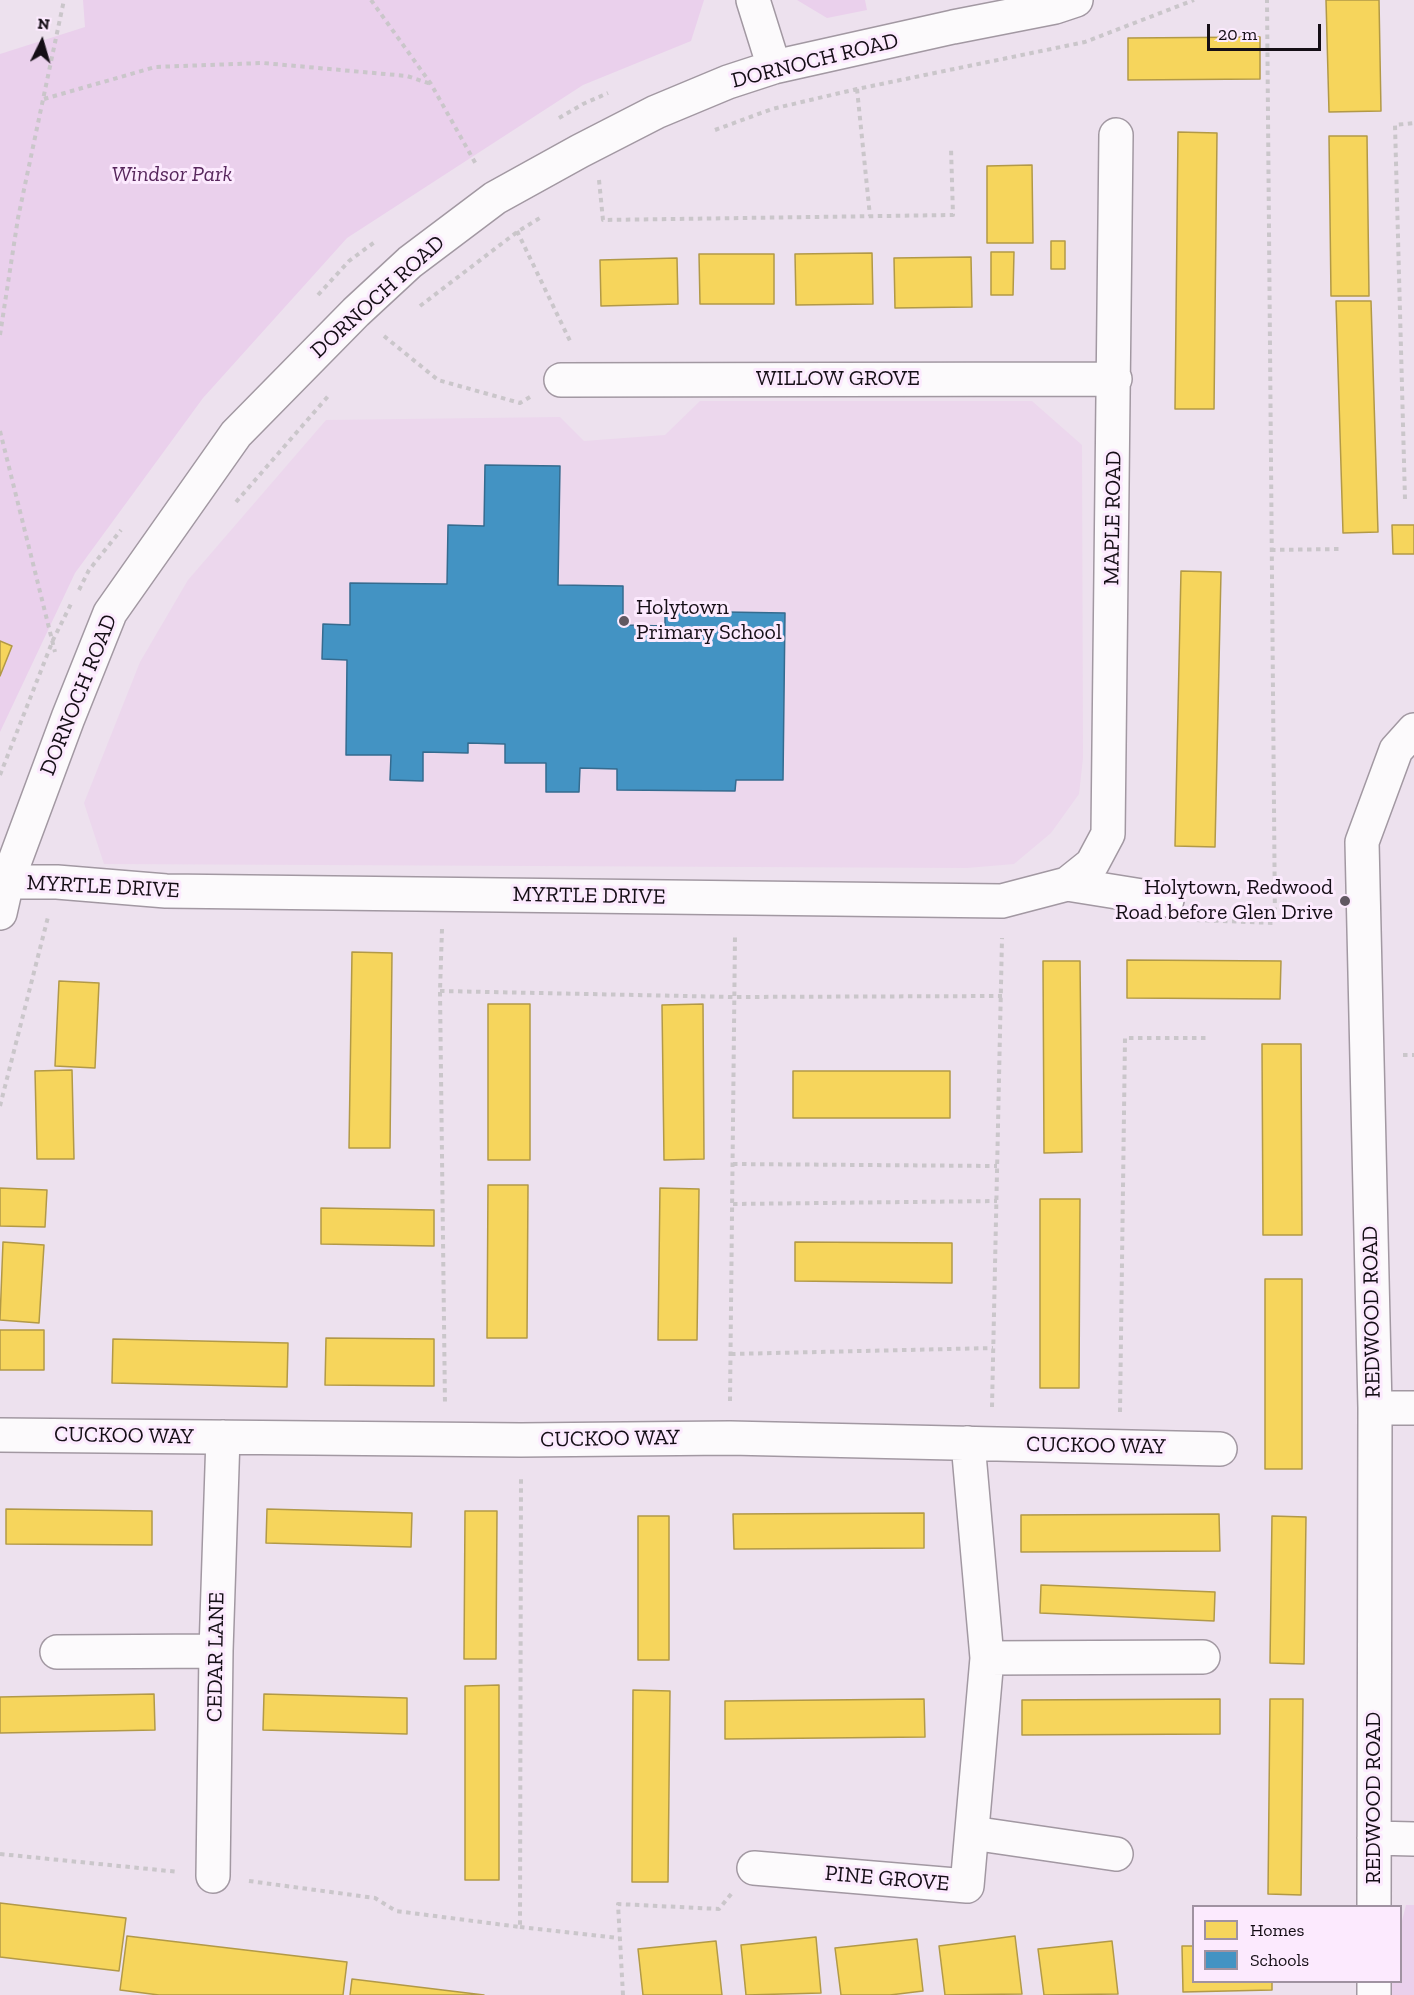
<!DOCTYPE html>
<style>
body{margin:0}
#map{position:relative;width:1414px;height:1995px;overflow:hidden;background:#ede1ee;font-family:"Zilla Slab",serif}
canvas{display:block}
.legend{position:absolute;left:1192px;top:1905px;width:210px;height:78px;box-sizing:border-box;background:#fceafe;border:2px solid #a092a1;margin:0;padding:8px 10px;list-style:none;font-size:18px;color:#150e16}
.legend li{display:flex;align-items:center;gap:12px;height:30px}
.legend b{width:30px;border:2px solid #a092a1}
.north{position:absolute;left:12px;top:12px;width:60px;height:60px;-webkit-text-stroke:4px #fceafe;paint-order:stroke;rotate:5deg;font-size:16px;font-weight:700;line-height:24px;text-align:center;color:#150e16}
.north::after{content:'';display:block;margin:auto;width:21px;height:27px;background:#150e16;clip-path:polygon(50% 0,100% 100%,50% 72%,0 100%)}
.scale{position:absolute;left:1207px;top:24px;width:114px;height:27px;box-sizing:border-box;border:3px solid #150e16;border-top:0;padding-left:8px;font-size:18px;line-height:21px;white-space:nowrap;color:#150e16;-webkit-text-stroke:4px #fceafe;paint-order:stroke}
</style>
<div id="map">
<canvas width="1414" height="1995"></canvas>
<ul class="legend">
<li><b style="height:16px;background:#f6d55c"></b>Homes</li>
<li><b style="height:16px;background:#4393c3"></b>Schools</li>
</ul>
<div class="north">N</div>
<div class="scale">20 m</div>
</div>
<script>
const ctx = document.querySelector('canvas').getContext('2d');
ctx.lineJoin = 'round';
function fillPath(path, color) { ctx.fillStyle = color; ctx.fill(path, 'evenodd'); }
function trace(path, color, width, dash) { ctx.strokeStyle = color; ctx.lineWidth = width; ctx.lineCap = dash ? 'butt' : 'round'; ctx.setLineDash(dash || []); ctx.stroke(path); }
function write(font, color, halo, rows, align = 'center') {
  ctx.font = font + ' "Zilla Slab",serif'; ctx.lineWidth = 6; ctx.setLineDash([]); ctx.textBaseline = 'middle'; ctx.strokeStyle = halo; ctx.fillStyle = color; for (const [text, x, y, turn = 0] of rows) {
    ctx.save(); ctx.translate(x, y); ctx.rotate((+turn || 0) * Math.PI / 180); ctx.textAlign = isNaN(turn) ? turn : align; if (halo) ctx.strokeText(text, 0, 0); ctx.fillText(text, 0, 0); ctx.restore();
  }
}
const built = new Path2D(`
 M700 401H1032L1082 445 1083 758 1079 794 1051 833 1014 864 967 868 104 864 84 803 140 662 188 580 326 420 560 417 584 441 665 435Z`);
const green = new Path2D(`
 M83 0H704L691 41 583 85 347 238 203 398 75 573 0 732V54L85 27Z
 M797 0H865L867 10 827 18Z
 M1406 1905H1414V1995H1382L1386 1982H1400L1401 1925Z`);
const homes = new Path2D(`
 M1326 0H1379L1381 111 1329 112Z
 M1260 37V79L1128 80V38Z
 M1178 132 1217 133 1214 409H1175Z
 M1329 136H1367L1369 296H1331Z
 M1032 165 1033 243H987V166Z
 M1051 241H1065V269H1051Z
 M991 252H1014L1013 295H991Z
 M872 253 873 304 796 305 795 254Z
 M699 254H774V304H700Z
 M971 257 972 307 895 308 894 258Z
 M677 258 678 304 601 306 600 260Z
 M1336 301H1371L1378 532 1343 533Z
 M1392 525H1414V554H1393Z
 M1181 571 1221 572 1215 847 1175 846Z
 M0 641 12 646 0 676Z
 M352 952 392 953 390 1148H349Z
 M1127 960 1281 961 1280 999 1127 998Z
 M1043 961H1080L1082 1152 1044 1153Z
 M59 981 99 983 95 1068 55 1066Z
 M488 1004H530V1160H488Z
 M703 1004 704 1159 664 1160 662 1005Z
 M1262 1044H1301L1302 1235H1263Z
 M72 1070 74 1159H37L35 1071Z
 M793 1071H950V1118H793Z
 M488 1185H528L527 1338H487Z
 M0 1188 47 1190 45 1227 0 1226Z
 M660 1188 699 1189 697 1340H658Z
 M1040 1199H1080L1079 1388H1040Z
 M321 1208 434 1210V1246L321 1244Z
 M3 1242 44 1245 39 1323 0 1320Z
 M795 1242 952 1243V1283L795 1281Z
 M1265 1279H1302V1469H1265Z
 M0 1330H44V1370H0Z
 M326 1338 434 1339V1386L325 1385Z
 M113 1339 288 1343 287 1387 112 1383Z
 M6 1509 152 1511V1545L6 1544Z
 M267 1509 412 1513 411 1547 266 1543Z
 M465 1511H497L496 1659H464Z
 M924 1513V1548L734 1549 733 1514Z
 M1219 1514 1220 1551 1021 1552V1515Z
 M638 1516H669V1660H638Z
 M1272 1516 1306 1517 1304 1664 1270 1663Z
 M1041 1585 1215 1592 1214 1621 1040 1613Z
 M499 1685V1880H465V1686Z
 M633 1690 670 1691 668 1882H632Z
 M154 1694 155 1730 0 1733V1697Z
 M264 1694 407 1698V1734L263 1730Z
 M924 1699 925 1737 725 1739V1701Z
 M1220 1699V1734L1022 1735V1700Z
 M1270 1699H1303L1301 1895 1268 1894Z
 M0 1903 126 1918 119 1971 0 1957Z
 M127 1936 347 1962 343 1995H159L120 1990Z
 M1015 1936 1022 1994 945 1995 939 1946Z
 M816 1937 821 1993 746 1995 741 1945Z
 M917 1939 923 1991 890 1995H841L835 1948Z
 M716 1941 722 1995H643L638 1949Z
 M1112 1941 1118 1994 1044 1995 1038 1949Z
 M1182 1946H1194V1982H1272V1990L1183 1992Z
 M352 1979 484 1995H350Z`);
const schools = new Path2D(`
 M485 465 560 466 558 585 623 586V625L665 626V611L785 613 783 780H736L735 791 617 790V769L580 768 579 792H546V763H505V744L468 743V753L423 752V781L390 780 391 755H346L347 660 322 659 323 624 350 625V583L447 584 448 525 484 526Z`);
const path = new Path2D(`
 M371 0 431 84 477 166
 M857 89 870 216
 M44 99 155 67 263 63 407 76 431 84
 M559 118 583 104 608 93
 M715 130 772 109 857 89 1085 42 1194 0
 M599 180 603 220 953 215 951 148
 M517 231 571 343
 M318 295 349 261 376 241
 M420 306 517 232 543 216
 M0 335 18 218 64 0
 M384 336 438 380 520 403 530 397
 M0 431 55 652
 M1405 499 1395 125 1414 123
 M236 502 330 394
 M1271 550 1342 549
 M79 590 89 570 121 530
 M0 775 53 640 72 602
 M1196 920 1275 923 1267 0
 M442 929 440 991 445 1405
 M440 991 734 997 1002 996
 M1403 1055H1414
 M0 1106 48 917
 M733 1164 997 1166
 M733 1204 997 1201
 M731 1354 993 1348
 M730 1401 735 935
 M992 1407 1002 938
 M1120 1412 1125 1038H1209
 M0 1854 179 1872
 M249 1881 375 1898 396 1911 520 1927 521 1477
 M520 1927 619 1938
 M623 1995 618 1904 719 1909 732 1893`);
const minor = new Path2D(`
 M753 0 774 67
 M561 380 1115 379
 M7 882H57L166 891 1002 901 1067 884 1167 900
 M1067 884 1092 864 1108 834 1116 135
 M0 913 7 882 68 718 110 613 236 434 356 312 410 262 495 198 580 151 656 112 728 82 774 67 953 27 1055 7 1076 0
 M1375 1408H1414
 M0 1435 521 1440 730 1438 1220 1449
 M57 1652 216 1651
 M987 1658 1203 1657
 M972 1833 1116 1854
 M1374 1838 1414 1839
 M754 1868 967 1886 987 1658 968 1443
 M213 1876 216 1651 223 1437
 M1374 1906 1375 1408 1362 842 1396 750 1414 730
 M1374 1995V1982`);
const markers = [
 [624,621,6,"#615862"],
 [1345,901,6,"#615862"]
];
const streetNames = [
 ["DORNOCH ROAD",815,61,-14],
 ["DORNOCH ROAD",378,297,-42],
 ["WILLOW GROVE",838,379],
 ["MAPLE ROAD",1113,518,-89],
 ["DORNOCH ROAD",79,695,-68],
 ["MYRTLE DRIVE",103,887,3],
 ["MYRTLE DRIVE",589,896,1],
 ["REDWOOD ROAD",1372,1312,-91],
 ["CUCKOO WAY",124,1436,1],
 ["CUCKOO WAY",610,1439,-1],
 ["CUCKOO WAY",1096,1446,1],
 ["CEDAR LANE",216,1657,-89],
 ["REDWOOD ROAD",1374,1798,-90],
 ["PINE GROVE",887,1879,5]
];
const parkNames = [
 ["Windsor Park",172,175]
];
const poiNames = [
 ["Holytown",636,608],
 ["Primary School",636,633],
 ["Holytown, Redwood",1333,888,"right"],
 ["Road before Glen Drive",1333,913,"right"]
];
fillPath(built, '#ecd7ed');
fillPath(green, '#ead0ec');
fillPath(homes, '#f6d55c');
trace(homes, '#b29947', 1.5);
fillPath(schools, '#4393c3');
trace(schools, '#356b8f', 1.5);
trace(minor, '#a298a2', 36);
trace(path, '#cac6ca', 4, [4.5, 4.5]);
trace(minor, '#fcfafc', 33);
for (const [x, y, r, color] of markers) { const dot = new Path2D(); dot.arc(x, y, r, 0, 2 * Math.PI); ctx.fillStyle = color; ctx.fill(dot); trace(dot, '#fceafe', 2); }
write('22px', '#150e16', '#fceafe', streetNames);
write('italic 22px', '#57275c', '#fceafe', parkNames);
write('22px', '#150e16', '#fceafe', poiNames, 'left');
</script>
